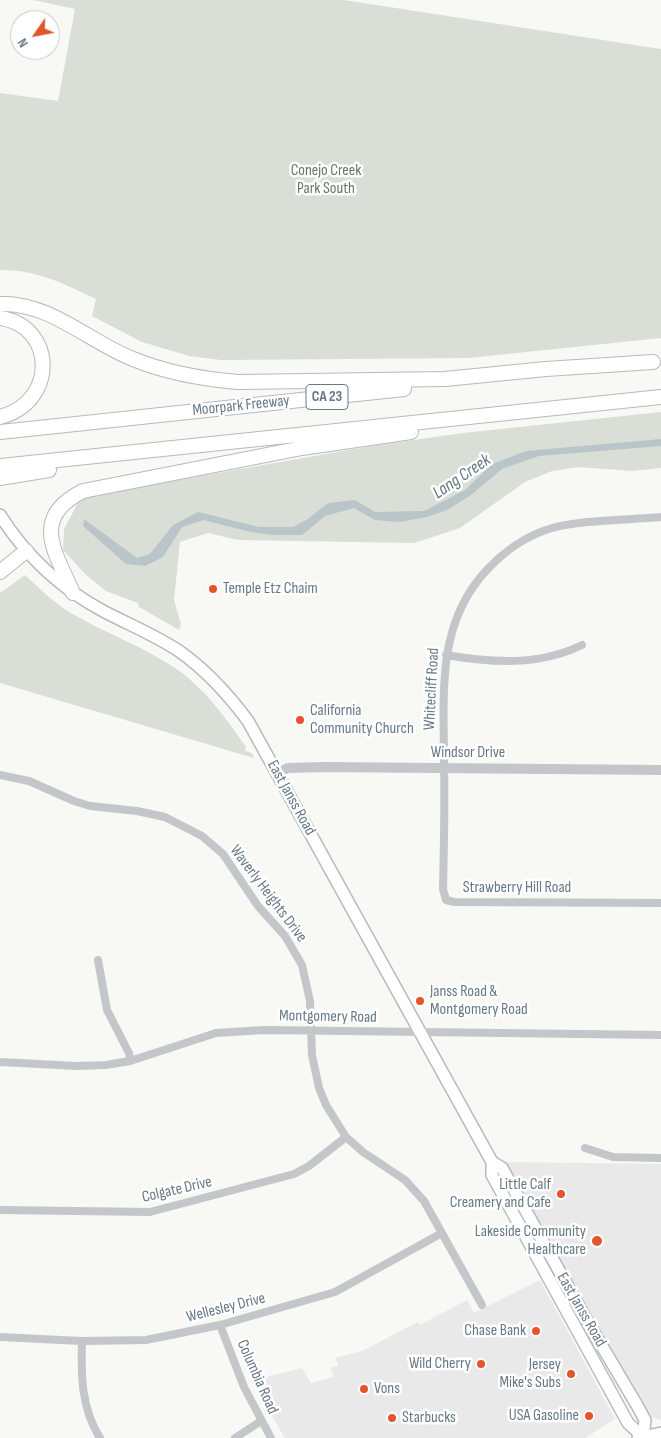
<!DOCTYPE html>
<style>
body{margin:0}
#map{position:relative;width:661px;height:1438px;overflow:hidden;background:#f8f8f5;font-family:"Sofia Sans Condensed",sans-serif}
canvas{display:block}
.north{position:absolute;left:10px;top:10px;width:50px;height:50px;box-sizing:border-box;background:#fff;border:1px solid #c2c9ce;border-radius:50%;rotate:237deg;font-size:14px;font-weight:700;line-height:20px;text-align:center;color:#677885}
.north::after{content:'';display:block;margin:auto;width:18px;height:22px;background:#e1562b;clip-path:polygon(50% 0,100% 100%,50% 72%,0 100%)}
</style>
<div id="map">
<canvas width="661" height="1438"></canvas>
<div class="north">N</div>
</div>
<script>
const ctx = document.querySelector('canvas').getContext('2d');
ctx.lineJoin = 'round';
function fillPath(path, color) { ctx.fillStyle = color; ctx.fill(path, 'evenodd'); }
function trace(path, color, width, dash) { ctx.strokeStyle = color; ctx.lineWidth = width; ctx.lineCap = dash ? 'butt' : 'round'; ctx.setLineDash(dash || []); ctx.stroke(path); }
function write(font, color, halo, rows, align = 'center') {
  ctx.font = font + ' "Sofia Sans Condensed",sans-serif'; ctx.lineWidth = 5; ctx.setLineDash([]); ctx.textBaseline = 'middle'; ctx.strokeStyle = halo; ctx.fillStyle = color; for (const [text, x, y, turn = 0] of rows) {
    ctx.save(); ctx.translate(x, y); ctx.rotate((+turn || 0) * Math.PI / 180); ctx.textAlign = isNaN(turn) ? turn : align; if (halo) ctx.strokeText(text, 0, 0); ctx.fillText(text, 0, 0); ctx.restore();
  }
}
const built = new Path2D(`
 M504 1162 661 1164V1420L647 1416 583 1306Z
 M540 1280 615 1419 585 1438H285L251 1381 302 1368 311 1383 334 1377 330 1368 339 1366 335 1358 362 1351 418 1322 420 1325 467 1300 474 1313Z`);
const green = new Path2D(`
 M33 0H344L661 49V338L469 358 221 360 189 356 142 342 92 316 96 299C62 283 38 270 0 270V93L58 101 75 9Z
 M661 412V468L632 471 578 467 552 471 525 482 460 528 414 543 238 540 208 533 180 542 174 600 181 624 179 630 139 607 138 603 106 591 85 574 63 550 64 529 81 497 371 446 463 433Z
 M25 575C39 588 53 602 69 612 106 634 146 647 181 672 208 693 227 720 246 747L245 751 252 753 254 758 0 683V593Z`);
const water = new Path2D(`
 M661 439V446L539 456 502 469 471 495 447 510 427 517 399 522 375 520 354 508 325 516 302 535H273L251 532 203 520 182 527 163 557 145 566 126 564 83 526 84 519 137 558 150 554 173 525 198 512 259 527H293L308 519 328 503 355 500 375 512 424 511 465 490 492 464 526 451Z`);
const minor = new Path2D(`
 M661 517C629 520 581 520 552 528 532 534 512 546 497 560 435 615 444 689 444 764 445 806 444 847 443 889L446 900 454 902 661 903
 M446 655C493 663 539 666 582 645
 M0 775 29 781 74 801 90 806 137 811 165 817 202 836 223 854 258 906 285 936 302 965 310 1001 312 1055 319 1088 326 1105 346 1137 363 1152 405 1180 424 1201 482 1305
 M98 960 107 1010 129 1053 130 1061
 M0 1062 77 1066 106 1065 130 1061 216 1033 264 1030 661 1035
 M585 1148 613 1157 661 1158
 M0 1210 150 1212 294 1174 309 1166 346 1137
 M220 1325 244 1387 271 1438
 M0 1337 82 1341 146 1340 220 1325 335 1292 442 1233
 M82 1341C81 1375 81 1408 100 1438
 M235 1438 261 1421`);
const tertiary = new Path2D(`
 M277 773 288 768 323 767 661 770`);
const secondary = new Path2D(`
 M0 515C26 556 61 589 105 612 130 625 155 635 179 651 206 670 228 694 248 721L492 1162V1175L628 1423 643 1437
 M492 1162 502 1168 586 1319 638 1407 645 1420 643 1438
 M638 1438 661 1433`);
const motorway = new Path2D(`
 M0 304C50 302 89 342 133 359 167 373 202 379 238 382L445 379 546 369 653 362
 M0 318C56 326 58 402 0 417
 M0 432 404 389
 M0 466 661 397
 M0 478 49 470
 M0 572 26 551
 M73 593C56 553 29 518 83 491L302 448 411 432`);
const markers = [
 [213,589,5,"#e1562b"],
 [300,720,5,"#e1562b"],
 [420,1001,5,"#e1562b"],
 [561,1194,5,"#e1562b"],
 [597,1241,6,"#e1562b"],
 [536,1331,5,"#e1562b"],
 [481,1364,5,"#e1562b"],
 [571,1374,5,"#e1562b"],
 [364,1389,5,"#e1562b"],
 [589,1416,5,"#e1562b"],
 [392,1418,5,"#e1562b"]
];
const shields = [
 [327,397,42]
];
const shieldNames = [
 ["CA 23",327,397]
];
const parkNames = [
 ["Conejo Creek",326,171],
 ["Park South",326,189]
];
const streetNames = [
 ["Moorpark Freeway",241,406,-6],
 ["Whitecliff Road",432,689,-87],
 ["Windsor Drive",468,753],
 ["East Janss Road",291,798,61],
 ["Strawberry Hill Road",517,888],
 ["Waverly Heights Drive",268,894,53],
 ["Montgomery Road",328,1017,1],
 ["Colgate Drive",177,1190,-13],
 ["Wellesley Drive",226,1308,-14],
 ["East Janss Road",581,1310,60],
 ["Columbia Road",257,1377,66]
];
const poiNames = [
 ["Temple Etz Chaim",223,589,"left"],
 ["California",310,711,"left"],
 ["Community Church",310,729,"left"],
 ["Janss Road &",430,992,"left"],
 ["Montgomery Road",430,1010,"left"],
 ["Little Calf",551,1185],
 ["Creamery and Cafe",551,1203],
 ["Lakeside Community",586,1232],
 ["Healthcare",586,1250],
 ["Chase Bank",526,1331],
 ["Wild Cherry",471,1364],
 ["Jersey",561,1365],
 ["Mike's Subs",561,1383],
 ["Vons",374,1389,"left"],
 ["USA Gasoline",579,1416],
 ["Starbucks",402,1418,"left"]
];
const waterNames = [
 ["Lang Creek",462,477,-34]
];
fillPath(built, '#e8e9e8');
fillPath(green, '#d9dfd6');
fillPath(water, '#b9c5c9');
trace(secondary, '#b5bbbf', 14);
trace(motorway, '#b6babc', 16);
trace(minor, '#c3c7ca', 8);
trace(tertiary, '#c3c7ca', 10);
trace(secondary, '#fff', 11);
trace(motorway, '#fff', 14);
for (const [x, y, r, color] of markers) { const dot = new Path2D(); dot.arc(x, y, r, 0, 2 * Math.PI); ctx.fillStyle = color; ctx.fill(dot); trace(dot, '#fff', 2); }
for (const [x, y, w] of shields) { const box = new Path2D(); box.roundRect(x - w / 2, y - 12.5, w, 25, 4); ctx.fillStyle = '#fff'; ctx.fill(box); trace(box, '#677885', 1); }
write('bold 15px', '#677885', null, shieldNames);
write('16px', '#667862', '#fff', parkNames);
write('16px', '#677885', '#fff', streetNames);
write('16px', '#677885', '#fff', poiNames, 'right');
write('italic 18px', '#637981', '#fff', waterNames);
</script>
